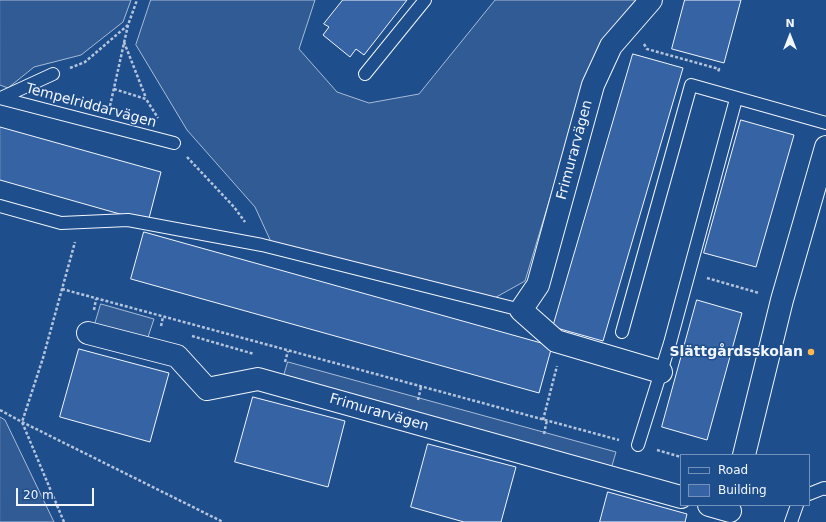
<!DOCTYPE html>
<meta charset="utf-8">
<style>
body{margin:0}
#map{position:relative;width:826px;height:522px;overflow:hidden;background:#1f4e8c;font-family:"DejaVu Sans",sans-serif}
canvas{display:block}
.legend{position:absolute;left:680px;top:454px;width:130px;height:52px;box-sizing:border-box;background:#1f4e8c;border:1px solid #7391ba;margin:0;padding:5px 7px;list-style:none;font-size:12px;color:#f2f6ff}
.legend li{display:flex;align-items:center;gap:8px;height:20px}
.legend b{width:20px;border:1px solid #7391ba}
.north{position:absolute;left:770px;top:16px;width:40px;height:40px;-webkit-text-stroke:3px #1f4e8c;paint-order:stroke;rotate:0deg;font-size:11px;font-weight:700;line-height:16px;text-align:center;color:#f2f6ff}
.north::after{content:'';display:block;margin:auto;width:14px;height:18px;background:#f2f6ff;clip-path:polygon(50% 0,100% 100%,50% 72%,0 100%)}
.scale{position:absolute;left:16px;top:488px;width:78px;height:18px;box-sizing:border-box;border:2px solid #f2f6ff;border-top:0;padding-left:5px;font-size:12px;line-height:14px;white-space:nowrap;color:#f2f6ff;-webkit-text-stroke:3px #1f4e8c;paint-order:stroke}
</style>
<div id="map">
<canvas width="826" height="522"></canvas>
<ul class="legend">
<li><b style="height:5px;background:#1f4e8c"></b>Road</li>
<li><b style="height:11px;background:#3563a3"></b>Building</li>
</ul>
<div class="north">N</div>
<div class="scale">20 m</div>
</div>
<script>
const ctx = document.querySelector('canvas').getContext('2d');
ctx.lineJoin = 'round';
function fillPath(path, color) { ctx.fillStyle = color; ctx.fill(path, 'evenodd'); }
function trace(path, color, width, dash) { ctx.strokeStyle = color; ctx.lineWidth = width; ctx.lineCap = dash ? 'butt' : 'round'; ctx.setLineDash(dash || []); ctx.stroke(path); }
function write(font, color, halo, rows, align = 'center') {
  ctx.font = font + ' "DejaVu Sans",sans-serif'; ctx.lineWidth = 3; ctx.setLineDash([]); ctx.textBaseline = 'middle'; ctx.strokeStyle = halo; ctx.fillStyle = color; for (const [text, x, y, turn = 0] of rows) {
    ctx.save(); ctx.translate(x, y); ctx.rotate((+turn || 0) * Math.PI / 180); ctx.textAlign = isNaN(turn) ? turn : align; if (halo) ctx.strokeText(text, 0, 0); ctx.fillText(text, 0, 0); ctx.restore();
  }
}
const built = new Path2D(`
 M0 0H131L123 22 81 55 34 67 8 88 0 85Z
 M151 0H315L299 49 337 92 369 103 419 94 495 0H637L586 79 525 281 491 300 272 244 255 207 187 130 136 45Z
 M101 304 154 319 147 340 95 324Z
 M288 362 616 452 611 469 283 379Z
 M0 417 5 420 54 522H0Z`);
const building = new Path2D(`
 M343 0H407L364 55 356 49 350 57 323 35 329 27 324 24Z
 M685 0H741L724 63 672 49Z
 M633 54 683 68 603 341 553 327Z
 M741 120 794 135 756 267 704 253Z
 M0 127 161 172 148 222 0 180Z
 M144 232 552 346 539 393 131 279Z
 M697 300 742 313 707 440 662 427Z
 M79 349 169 373 150 442 60 417Z
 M253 397 345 421 328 487 235 462Z
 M428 444 516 467 501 522H464L411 507Z
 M608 492 687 514 685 522H600Z`);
const path = new Path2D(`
 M124 42 146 98
 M644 44 647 49 719 69 718 72
 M70 68 85 62 128 25 137 0
 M114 89 146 99 158 118
 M110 106 128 25
 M187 157 234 207 245 222
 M707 278 759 293
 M62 289 619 440
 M94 310 96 299
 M161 326 163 317
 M192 336 254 354
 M285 362 288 351
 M418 400 421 387
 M0 410 22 422 223 522
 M543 420 557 366
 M544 434 547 420
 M657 450 681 457
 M64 522 22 422 43 358 75 242`);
const service = new Path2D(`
 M365 74 425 0
 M0 98 174 143
 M1 98 53 74
 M0 206 61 223 128 220 262 245 521 310
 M622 332 691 85 826 123
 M638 445 670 343 736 99
 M809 494 824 488 826 489
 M791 522 797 505`);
const minor = new Path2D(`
 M651 0 611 46 593 85 538 285 521 310 556 341 661 372
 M88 333 177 356 207 389 258 379 681 497
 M744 455 782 300 826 147
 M709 505 730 511`);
const markers = [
 [811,352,4,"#ffb74d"]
];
const streetNames = [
 ["Tempelriddarvägen",91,106,15],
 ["Frimurarvägen",575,150,-75],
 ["Frimurarvägen",379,413,16]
];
const poiNames = [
 ["Slättgårdsskolan",803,352]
];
fillPath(built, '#305b95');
trace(built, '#a8bbd7', 1);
fillPath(building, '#3563a3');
trace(building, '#f2f6ff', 1);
trace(service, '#f2f6ff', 14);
trace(minor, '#f2f6ff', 24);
trace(path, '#b3c4dc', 2.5, [3, 2]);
trace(service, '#1f4e8c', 12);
trace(minor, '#1f4e8c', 22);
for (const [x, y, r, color] of markers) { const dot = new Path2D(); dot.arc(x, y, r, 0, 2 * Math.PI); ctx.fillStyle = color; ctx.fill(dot); trace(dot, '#1f4e8c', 1.5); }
write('14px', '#f2f6ff', '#1f4e8c', streetNames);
write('bold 14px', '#f2f6ff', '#1f4e8c', poiNames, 'right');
</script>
